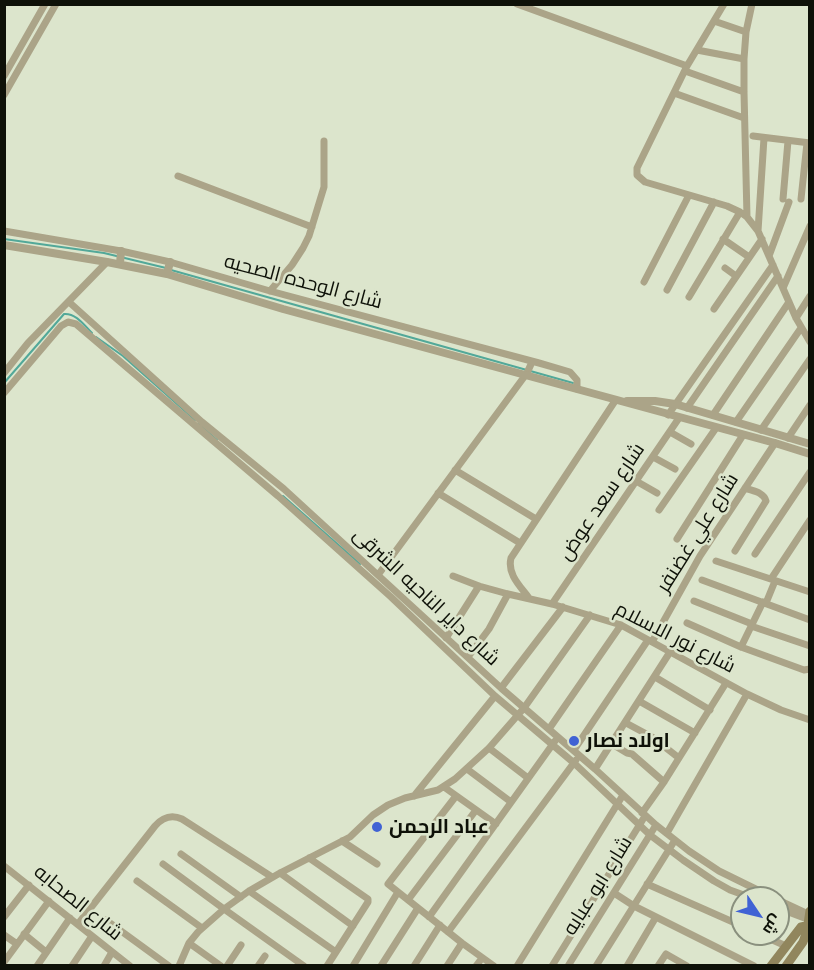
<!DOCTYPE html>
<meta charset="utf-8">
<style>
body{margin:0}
#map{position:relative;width:814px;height:970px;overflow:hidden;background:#dce5cc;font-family:"PT Sans",Cairo,sans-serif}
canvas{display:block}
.frame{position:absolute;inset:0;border:6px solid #0e1108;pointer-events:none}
.north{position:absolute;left:730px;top:886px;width:60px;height:60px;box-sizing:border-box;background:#dce5cc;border:2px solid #8a907e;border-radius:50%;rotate:125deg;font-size:16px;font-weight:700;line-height:24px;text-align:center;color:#0e1108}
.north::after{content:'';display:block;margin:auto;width:21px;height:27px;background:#4062d4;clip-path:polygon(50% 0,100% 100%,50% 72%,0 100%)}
</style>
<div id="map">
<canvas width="814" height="970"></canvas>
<div class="frame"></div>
<div class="north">ش</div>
</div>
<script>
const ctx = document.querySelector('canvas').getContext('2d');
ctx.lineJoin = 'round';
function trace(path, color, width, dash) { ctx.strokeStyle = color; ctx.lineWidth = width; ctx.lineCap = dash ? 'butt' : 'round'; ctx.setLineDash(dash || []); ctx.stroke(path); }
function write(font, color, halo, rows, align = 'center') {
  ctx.font = font + ' "PT Sans",Cairo,sans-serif'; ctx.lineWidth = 5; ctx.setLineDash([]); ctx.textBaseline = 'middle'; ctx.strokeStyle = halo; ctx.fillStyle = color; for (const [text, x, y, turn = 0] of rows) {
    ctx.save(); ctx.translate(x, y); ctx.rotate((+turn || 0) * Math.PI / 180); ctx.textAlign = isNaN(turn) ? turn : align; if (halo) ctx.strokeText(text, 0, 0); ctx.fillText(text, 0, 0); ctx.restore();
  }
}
const stream = new Path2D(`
 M4 239 104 253 166 268
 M171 270 573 383
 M96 337 123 356 195 420
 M4 383 64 314C76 313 84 325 92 333
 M199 424 217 440
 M283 496 360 564`);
const minor = new Path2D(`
 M517 4 687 66
 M724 4 687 66 637 168V175L645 182 727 206 740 212 747 217 758 231 796 318 810 342
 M714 21 746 32
 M697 50 744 59
 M685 71 744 92
 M4 76 45 4
 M674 93 744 118
 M4 95 56 4
 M753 136 810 143
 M178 176 312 227
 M783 199 788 141
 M801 199 807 143
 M747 217 744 92V59L746 32 752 4
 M4 231 121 251 170 262 270 291 539 363 570 372 577 380V389
 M758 231 764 138
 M723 239 749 257
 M769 256 789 202
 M725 268 736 276
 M644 282 689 195
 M783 288 810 226
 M667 290 714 202
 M270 291 292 265 303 248 309 236 324 187V141
 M689 297 740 212
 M69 302 202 422 284 489 501 688 595 769 656 825 689 851 719 871 774 898
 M714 309 762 239
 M796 318 810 296
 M4 373 28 343 107 262
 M4 393 61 326 68 322 76 324 278 496 391 597 495 696 574 763 650 835 683 860 714 881 730 890 752 898
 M687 408 778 276
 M668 415 773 265
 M713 415 789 302
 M736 422 801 328
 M761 430 810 359
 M670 432 691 444
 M788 438 810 405
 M653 457 675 469
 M455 470 536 519
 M636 481 657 493
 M438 493 520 543
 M659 510 716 428
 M677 539 743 435
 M735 551 766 501C764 492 752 491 745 488
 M755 554 810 472
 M716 561 810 592
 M378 575 527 373 532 362
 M453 576 479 586 508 594 552 604 621 625 747 694 781 710 810 720
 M771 579 810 520
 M702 580 810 620
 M529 598C520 586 507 574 511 558L615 401
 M694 601 752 624
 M766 603 775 581
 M552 604 679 418
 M687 623 741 647 804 670 810 669
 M751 626 810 646
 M446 638 479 586
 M652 642 700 556 775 443
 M741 647 763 602
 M468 657 489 629 508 594
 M655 677 710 710
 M501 688 563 607
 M639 701 695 733
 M626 723 652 737 679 758
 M549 729 621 625
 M612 744 627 753 632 754 664 782
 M489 748 528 778
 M574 750 648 640
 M467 769 511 802
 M595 769 670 652
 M444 787 496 824
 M414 796 495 696
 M456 796 388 884 462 943 494 966
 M642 813 664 782 726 683
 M667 833 747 694
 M342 841 377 864
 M181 854 241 897
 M309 858 368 899V902L327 966
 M163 864 224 909 304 966
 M4 866 130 966
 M280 873 353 926
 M137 881 202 928
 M647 884 742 926
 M249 891 336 952
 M614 893 634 906 754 966
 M408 900 476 810
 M778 900 808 914
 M778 908 807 919
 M4 917 29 885
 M429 917 555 741
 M106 920 169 966
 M78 924 155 826C162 818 171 814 182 819L272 877
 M448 932 576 760
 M24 934 46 952
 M759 934 786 946
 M4 935 17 944
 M189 943 221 966
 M4 962 49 901
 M37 966 70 918
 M72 966 92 936
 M104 966 112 952
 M179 966 189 943 198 932 224 909 249 891 280 873 350 837 373 815 388 805 405 798 438 790 455 779 489 748 524 708 590 615
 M227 966 241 945
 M258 966 265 956
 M353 966 398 892
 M381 966 418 908
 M414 966 440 925
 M447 966 462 943
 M476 966 482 958
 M517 966 623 795
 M552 966 645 816
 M568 966 656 825
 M596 966 675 840
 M627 966 656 917
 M658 966 666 954 687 966`);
const tertiary = new Path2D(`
 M4 245 107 262 167 274 283 309 775 443 810 454
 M120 264 121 251
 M167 274 170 262
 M627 401H655L675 404 810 444`);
const secondary = new Path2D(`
 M771 966 801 927 806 926
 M786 966 803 942 807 931 810 911`);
const markers = [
 [574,741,6,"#4062d4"],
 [377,827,6,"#4062d4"]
];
const streetNames = [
 ["شارع الوحده الصحيه",303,282,15],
 ["شارع سعد عوض",602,502,-56],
 ["شارع علي غضنفر",698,533,-58],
 ["شارع داير الناحيه الشرقى",426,597,43],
 ["شارع نور الاسلام",675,638,27],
 ["شارع ابو عبايه",598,886,-58],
 ["شارع الصحابه",78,903,39]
];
const poiNames = [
 ["اولاد نصار",586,741],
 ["عباد الرحمن",389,827]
];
trace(stream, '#52a899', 2);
trace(minor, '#aba488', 7);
trace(tertiary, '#aba488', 8);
trace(secondary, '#91865d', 9);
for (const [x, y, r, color] of markers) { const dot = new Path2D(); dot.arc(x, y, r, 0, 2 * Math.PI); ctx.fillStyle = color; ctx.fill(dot); trace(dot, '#dce5cc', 2); }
write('20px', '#0e1108', '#dce5cc', streetNames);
write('bold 20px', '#0e1108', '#dce5cc', poiNames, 'left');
</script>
